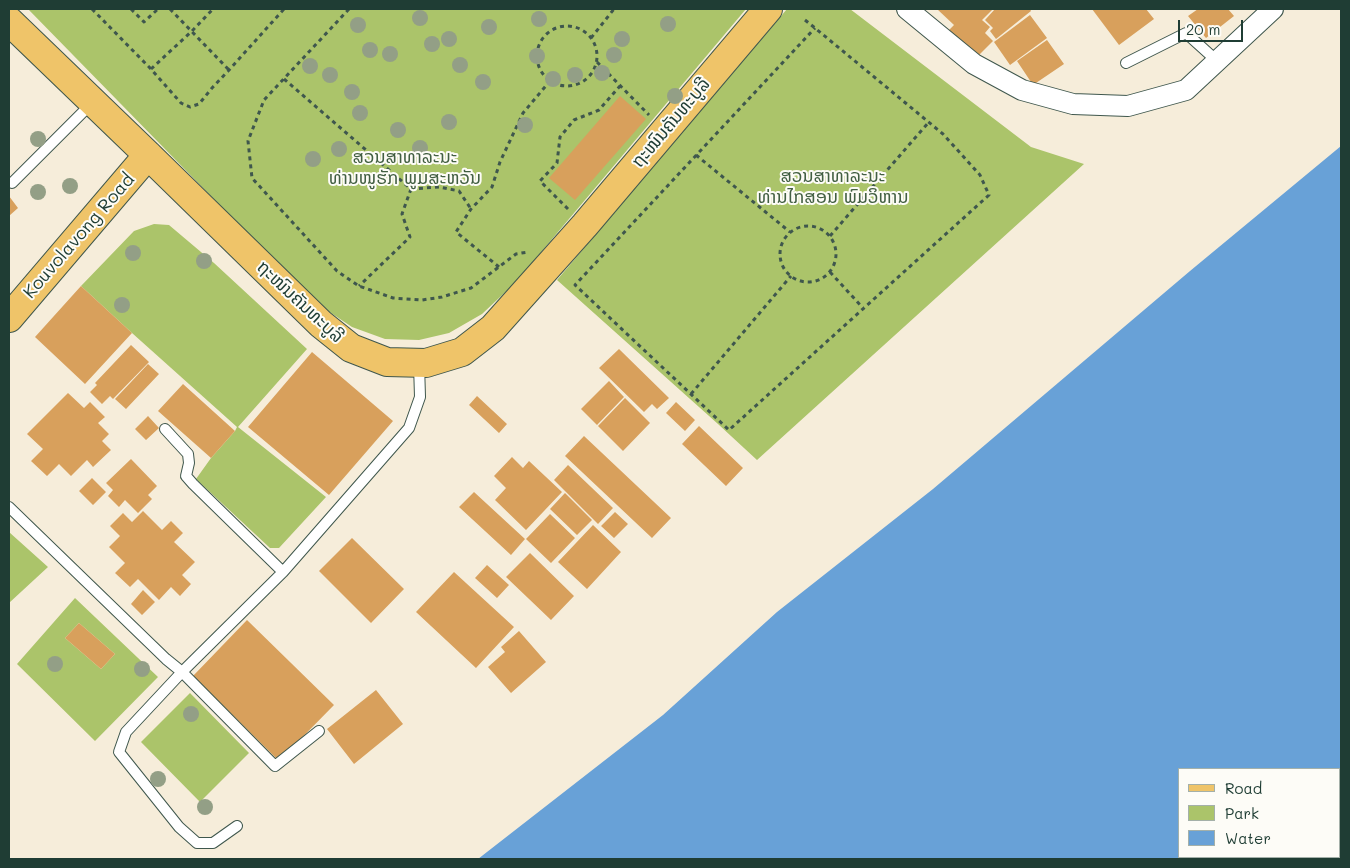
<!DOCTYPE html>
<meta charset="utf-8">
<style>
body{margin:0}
#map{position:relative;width:1350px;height:868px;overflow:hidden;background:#f6edda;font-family:Mali,sans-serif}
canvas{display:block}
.frame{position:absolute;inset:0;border:10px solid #1f3d34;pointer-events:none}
.legend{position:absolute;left:1178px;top:768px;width:162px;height:90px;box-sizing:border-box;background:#fdfcf7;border:1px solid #a4b0a9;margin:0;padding:6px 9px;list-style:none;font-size:15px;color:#1f3d34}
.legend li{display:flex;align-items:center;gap:10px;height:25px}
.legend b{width:25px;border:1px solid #a4b0a9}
.scale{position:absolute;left:1178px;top:20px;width:65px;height:22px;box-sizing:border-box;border:2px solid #1f3d34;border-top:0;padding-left:6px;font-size:15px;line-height:18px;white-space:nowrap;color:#1f3d34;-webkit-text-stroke:4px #fdfcf7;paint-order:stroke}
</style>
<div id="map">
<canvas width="1350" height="868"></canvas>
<div class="frame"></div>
<ul class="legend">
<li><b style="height:6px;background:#efc469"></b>Road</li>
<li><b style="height:14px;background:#abc46a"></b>Park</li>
<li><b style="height:14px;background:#68a1d7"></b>Water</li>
</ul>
<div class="scale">20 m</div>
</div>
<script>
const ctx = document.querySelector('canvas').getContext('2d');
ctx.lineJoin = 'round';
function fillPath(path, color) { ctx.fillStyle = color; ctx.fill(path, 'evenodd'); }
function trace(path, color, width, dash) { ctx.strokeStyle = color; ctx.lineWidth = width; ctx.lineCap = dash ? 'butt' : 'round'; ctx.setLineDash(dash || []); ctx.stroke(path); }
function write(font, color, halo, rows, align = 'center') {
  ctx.font = font + ' Mali,"Noto Sans Lao",sans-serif'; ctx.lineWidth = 4; ctx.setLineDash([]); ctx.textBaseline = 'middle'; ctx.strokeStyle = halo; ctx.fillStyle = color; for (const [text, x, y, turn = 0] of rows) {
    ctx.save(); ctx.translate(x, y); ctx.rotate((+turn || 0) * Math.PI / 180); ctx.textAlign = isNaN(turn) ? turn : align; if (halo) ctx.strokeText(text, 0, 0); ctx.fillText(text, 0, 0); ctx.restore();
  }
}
const green = new Path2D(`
 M28 9H746L515 283 482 314 449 333 419 340 385 339 352 327 328 311 298 285Z
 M787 9H850L1031 147 1084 164 757 460 718 424 557 280Z
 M154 224 169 225 214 263 307 349 238 427 326 497 279 548H270L196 479 211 458 235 431 237 427 132 333 81 286 134 231Z
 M9 532 48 567 9 603Z
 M75 598 158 677 95 741 17 664ZM79 623 115 654 101 669 65 638Z
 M190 693 249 753 200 802 141 742Z`);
const water = new Path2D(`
 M1341 146V859H478L663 715 777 612 933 489 1190 271ZM1179 769H1339V857H1179Z`);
const building = new Path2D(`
 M937 9H993L982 20 990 27 985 33 993 41 976 58 948 31 954 25Z
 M995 9H1030L1031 11 996 39 990 31 993 28 985 20Z
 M1092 9H1146L1154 19 1119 45Z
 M1198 9H1228L1234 16 1206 38 1188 16Z
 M1030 15 1047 38 1010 65 994 42Z
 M1047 40 1064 64 1033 85 1017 61Z
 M620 96 646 119 575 200 549 178Z
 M9 196 18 208 9 216Z
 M81 286 132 333 85 384 35 337Z
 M131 345 149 362 113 399 110 396 102 404 90 392 97 385 95 383Z
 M619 349 669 398 657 409 652 404 644 412 599 368Z
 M312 352 393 421 329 495 248 427Z
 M148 364 159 374 126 409 115 399Z
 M609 381 624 397 597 425 581 409Z
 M183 384 235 431 211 458 158 411Z
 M68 393 84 408 90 402 105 417 98 423 109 434 102 441 111 450 93 467 87 460 71 476 59 464 47 476 31 461 43 449 27 434Z
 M477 396 507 424 499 433 469 405Z
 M625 398 650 423 623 451 598 426Z
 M676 402 695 420 685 431 666 413Z
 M148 416 159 428 146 440 135 429Z
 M699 426 743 468 726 486 682 444Z
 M584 436 671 518 652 538 565 456Z
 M512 457 523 468 529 461 562 492 526 530 495 500 506 488 494 476Z
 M131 459 157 486 148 495 152 499 138 513 125 500 119 507 108 496 113 490 106 483Z
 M568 465 613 508 598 524 554 480Z
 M92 478 106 492 93 505 79 491Z
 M474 492 525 539 511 555 459 507Z
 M565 493 592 520 577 535 550 509Z
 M143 511 162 530 171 521 183 533 174 542 195 562 182 575 191 584 180 596 171 587 159 600 138 579 130 587 115 573 125 563 109 547 120 536 110 526 123 513 132 522Z
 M615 512 628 524 614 538 601 526Z
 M550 514 575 538 551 563 526 539Z
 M593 525 621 552 587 589 558 562Z
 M352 538 404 589 371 623 319 571Z
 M530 553 574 596 551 620 506 577Z
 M487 565 509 585 497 598 475 578Z
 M454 572 514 627 476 668 416 612Z
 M143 590 155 602 142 615 131 604Z
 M247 620 334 705 279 761 193 676Z
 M79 623 115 654 101 669 65 638Z
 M519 631 546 662 511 693 488 667 505 652 501 647Z
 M376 690 403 724 354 764 327 729Z`);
const path = new Path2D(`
 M92 9 151 69 181 103 190 107 199 104 212 88 229 70 284 9
 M131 9 144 22 158 9
 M170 9 229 70
 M349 9 264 100 248 141 252 178 337 271 359 286 393 298 422 300 442 297 471 288 516 254 528 252
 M805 20 815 28 943 134 980 175 989 195 729 430 575 285 815 28
 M537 56a30 30 0 1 1 60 0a30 30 0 1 1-60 0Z
 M591 38 614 9
 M597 62 649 115
 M151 69 192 31 213 9
 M284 79 411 189 402 214 410 237 359 286
 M696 155 790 232
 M411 189 439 187 459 191 471 209
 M568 209 540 181 557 163 560 137 574 120 599 110 620 86
 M780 254a28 28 0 1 1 56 0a28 28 0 1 1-56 0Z
 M830 236 928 123
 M499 267 456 232 471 209 492 187 500 162 523 113 550 81
 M830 272 863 308
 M691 394 791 276`);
const lane = new Path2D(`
 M1126 63 1186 33 1217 61
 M12 183 93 102
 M165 429 188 454 189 463 186 476 193 484 283 572
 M9 507 166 659 182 672 283 572 409 428 420 397 419 364
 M237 826 213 843H197L179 827 119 752 126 732 182 672 275 766 319 731`);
const street = new Path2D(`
 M907 9 974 64 1022 90 1073 104 1128 106 1186 90 1273 9`);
const primary = new Path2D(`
 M9 21 148 155 321 324 351 348 387 362 426 363 462 352 493 328 585 225 768 9
 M9 318 148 155`);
const trees = [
 [420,18],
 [539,19],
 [668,24],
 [358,25],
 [489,27],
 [449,39],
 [622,39],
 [432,44],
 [370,50],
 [390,54],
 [614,55],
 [537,56],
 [460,65],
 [310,66],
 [602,73],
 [330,75],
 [575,75],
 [553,79],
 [483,82],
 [352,92],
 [675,96],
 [360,113],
 [449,122],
 [525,125],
 [398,130],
 [38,139],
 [420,148],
 [339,149],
 [313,159],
 [70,186],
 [38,192],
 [133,253],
 [204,261],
 [122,305],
 [55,664],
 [142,669],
 [191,714],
 [158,779],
 [205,807]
];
const streetNames = [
 ["ຖະໜົນຄັນທະບູລີ",671,123,-50],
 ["Kouvolavong Road",79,236,-49],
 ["ຖະໜົນຄັນທະບູລີ",300,302,43]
];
const parkNames = [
 ["ສວນສາທາລະນະ",405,157],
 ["ທ່ານໜູຮັກ ພູມສະຫວັນ",405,178],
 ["ສວນສາທາລະນະ",833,176],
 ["ທ່ານໄກສອນ ພົມວິຫານ",833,197]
];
fillPath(green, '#abc46a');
fillPath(water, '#68a1d7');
fillPath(building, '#d8a05c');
trace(lane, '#3f574d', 12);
trace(street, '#3f574d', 22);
trace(primary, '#3f574d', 30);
trace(path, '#3f574d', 3, [4, 4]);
trace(lane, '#fff', 10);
trace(street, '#fff', 20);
trace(primary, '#efc469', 28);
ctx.fillStyle = '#939f86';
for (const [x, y] of trees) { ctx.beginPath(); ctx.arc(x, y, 8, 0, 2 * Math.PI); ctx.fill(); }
write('18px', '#1f3d34', '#fdfcf7', streetNames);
write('18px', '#425f42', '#fdfcf7', parkNames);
</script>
